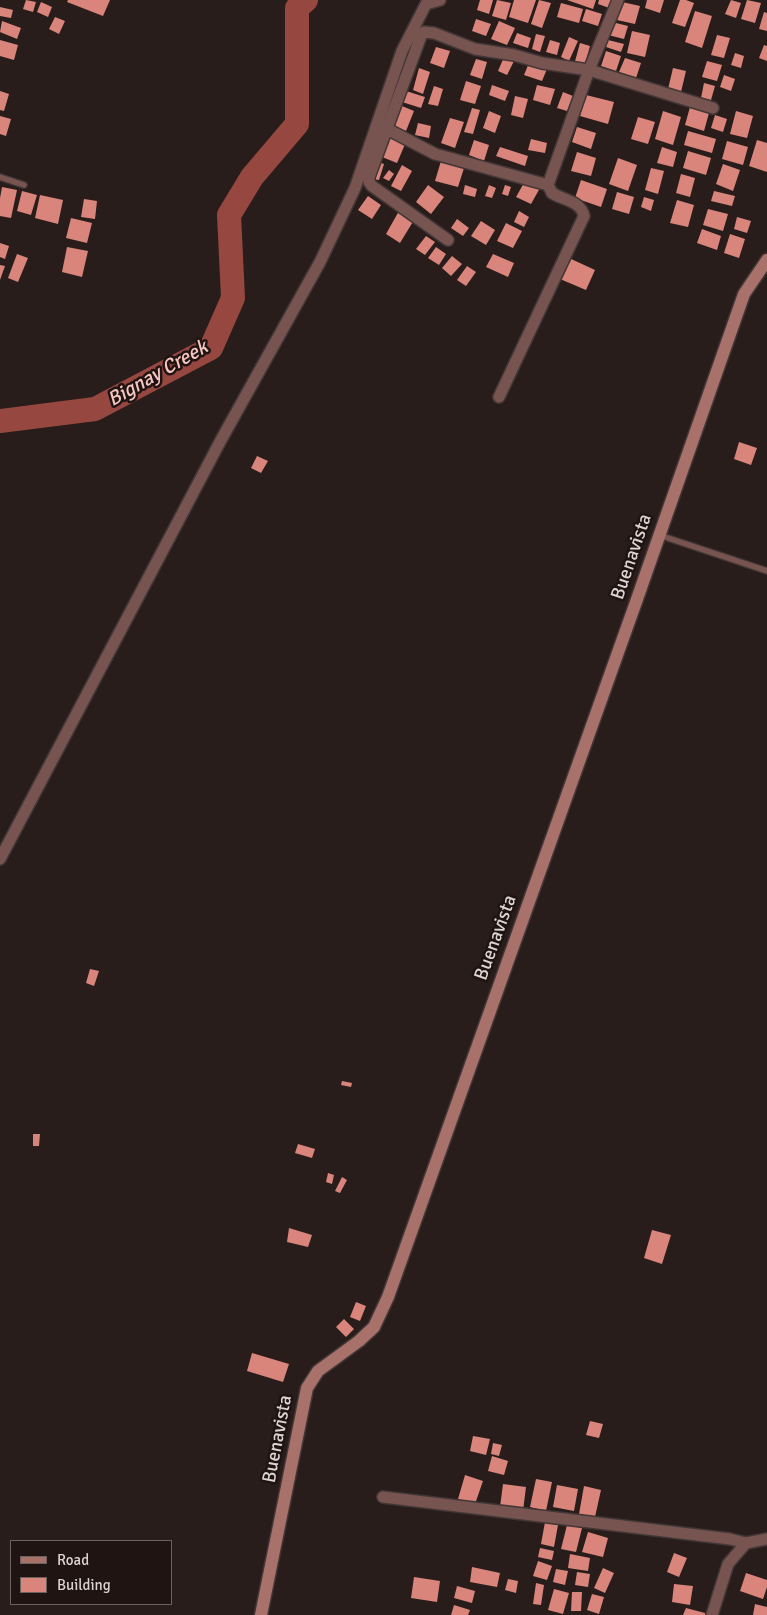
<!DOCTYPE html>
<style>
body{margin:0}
#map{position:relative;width:767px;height:1615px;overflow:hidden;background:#291d1c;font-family:Signika,sans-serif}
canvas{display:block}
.legend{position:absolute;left:10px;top:1540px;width:162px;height:65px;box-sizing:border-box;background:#1f1412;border:1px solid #6b615f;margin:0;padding:6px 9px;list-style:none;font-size:15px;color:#dcd4d3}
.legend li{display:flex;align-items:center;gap:10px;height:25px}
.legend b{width:25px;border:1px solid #6b615f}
</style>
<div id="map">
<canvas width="767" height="1615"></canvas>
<ul class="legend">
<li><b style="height:6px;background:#a8716a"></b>Road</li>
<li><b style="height:14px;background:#da857b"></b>Building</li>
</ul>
</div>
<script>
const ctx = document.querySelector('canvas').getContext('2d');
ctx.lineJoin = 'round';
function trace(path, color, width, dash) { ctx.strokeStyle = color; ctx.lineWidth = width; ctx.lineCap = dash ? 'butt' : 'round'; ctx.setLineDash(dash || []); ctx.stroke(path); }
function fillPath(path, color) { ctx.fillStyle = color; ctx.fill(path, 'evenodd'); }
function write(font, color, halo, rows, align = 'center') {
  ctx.font = font + ' Signika,sans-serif'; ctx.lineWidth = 5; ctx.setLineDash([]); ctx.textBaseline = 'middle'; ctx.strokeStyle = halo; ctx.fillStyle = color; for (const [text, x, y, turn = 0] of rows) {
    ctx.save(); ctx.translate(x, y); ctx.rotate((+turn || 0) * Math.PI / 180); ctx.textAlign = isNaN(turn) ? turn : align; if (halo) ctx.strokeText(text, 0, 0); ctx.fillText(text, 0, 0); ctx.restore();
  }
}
const river = new Path2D(`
 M0 421 95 409 211 348 233 298 229 215 252 177 297 124V8L306 0`);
const building = new Path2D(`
 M26 0 36 2 33 12 23 9Z
 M68 0H110L103 16 67 2Z
 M480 0H493L489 14 477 10Z
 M497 0 511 3 506 20 492 16Z
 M514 0H536L528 23 509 17Z
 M539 0 551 3 542 28 531 24Z
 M567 0H596L593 9Z
 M599 0H614L612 9 598 4Z
 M647 0H664L660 13 645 8Z
 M680 0H686L694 3 685 27 672 23Z
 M731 0 741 3 736 18 725 14Z
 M747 0 761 3 755 23 741 19Z
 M41 2 52 7 48 17 37 12Z
 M622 2 640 6 635 24 617 20Z
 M561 3 583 9 579 23 557 17Z
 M0 7 13 10 11 18 0 16Z
 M586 9 602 14 598 26 582 21Z
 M695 11 712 16 702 48 685 42Z
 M764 12 767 13V31L759 29Z
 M55 17 65 21 59 34 49 29Z
 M476 19 491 24 486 36 472 31Z
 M2 21 21 28 17 39 0 32Z
 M499 21 515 28 507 45 491 39Z
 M612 22 628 26 624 39 608 35Z
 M632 31 650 35 645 57 627 53Z
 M517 33 531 38 528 48 513 43Z
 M536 34 545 36 540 52 532 49Z
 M717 35 730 38 724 58 711 55Z
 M569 37 578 41 569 61 561 57Z
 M0 40 18 45 14 60 0 56Z
 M550 40 560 43 557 55 546 52Z
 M608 40 624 44 621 52 606 47Z
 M580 43 590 46 584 68 574 65Z
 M764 45 767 46V61L759 58Z
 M436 47 450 51 444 68 430 63Z
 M606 51 621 56 616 71 601 66Z
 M735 53 744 56 741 68 731 65Z
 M504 57 514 61 507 75 498 71Z
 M625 58 641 63 636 78 619 72Z
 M476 59 487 62 482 79 470 75Z
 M707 61 722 65 717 81 702 77Z
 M529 63 547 69 542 81 524 75Z
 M419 68 430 72 423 94 413 90Z
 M673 68 686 71 681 92 668 89Z
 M724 75 735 79 731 91 720 87Z
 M466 81 481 86 475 104 460 100Z
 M704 83 715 86 711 100 701 98Z
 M492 85 509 91 505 101 489 95Z
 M537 85 555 89 550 105 533 100Z
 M434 86 443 89 438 106 428 104Z
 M0 91 9 94 4 111 0 110Z
 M406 91 425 97 421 108 402 102Z
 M563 92 573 96 567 111 557 108Z
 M586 95 614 102 608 124 580 116Z
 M515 96 528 99 523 118 511 115Z
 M402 106 414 111 406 131 394 126Z
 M690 107 709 113 704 131 685 125Z
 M472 108 480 110 473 134 464 132Z
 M489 111 501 116 495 133 483 128Z
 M663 111 681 117 673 145 655 139Z
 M736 111 753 116 747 138 730 134Z
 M715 115 727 119 723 132 711 128Z
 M0 116 11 119 6 136 0 134Z
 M638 117 655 122 648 144 631 139Z
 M450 118 464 122 455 148 441 143Z
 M418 123 431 126 429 138 415 135Z
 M577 127 596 133 591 149 572 142Z
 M688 131 716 139 712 153 684 145Z
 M391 136 406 142 397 163 382 157Z
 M531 139 547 143 545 153 528 150Z
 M474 140 489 145 484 161 469 155Z
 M757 140 767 143V172L749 166Z
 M727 141 748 147 743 165 722 159Z
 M500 147 528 156 525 166 496 156Z
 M662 147 677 152 673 167 657 163Z
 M688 151 711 158 706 175 683 168Z
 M577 152 596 158 591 176 571 171Z
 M618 158 637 165 628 191 609 184Z
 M441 161 464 168 458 187 435 181Z
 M378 162 384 164 379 180 373 179Z
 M723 164 740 170 733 191 716 184Z
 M402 165 412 171 401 191 391 186Z
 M651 168 664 171 658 194 645 190Z
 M389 170 394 174 389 181 383 178Z
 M681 174 695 178 690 197 676 193Z
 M581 180 607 189 601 207 575 198Z
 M525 181 540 188 531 204 516 197Z
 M428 185 444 197 431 214 416 202Z
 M465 185 477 189 475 197 463 194Z
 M489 185 496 188 492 198 485 196Z
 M505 185 511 187 508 196 502 194Z
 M2 187 17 190 11 218 0 216V198Z
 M22 191 37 195 31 215 17 211Z
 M714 191 735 196 732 206 711 201Z
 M617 192 634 197 629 214 612 209Z
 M40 195 63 200 58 224 35 218Z
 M368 196 381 205 372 219 358 210Z
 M644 197 654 200 651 211 641 207Z
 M84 199 97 201 95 219 81 217Z
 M677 200 694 205 688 227 670 223Z
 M708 209 728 214 723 231 703 225Z
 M399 211 414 220 400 243 386 234Z
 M519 211 529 217 524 227 514 222Z
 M737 217 751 221 747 233 734 229Z
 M71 218 92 223 87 243 66 238Z
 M457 219 469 228 463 236 451 228Z
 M481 221 495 230 486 245 471 236Z
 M506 223 522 231 513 248 497 241Z
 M702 229 721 236 717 250 697 243Z
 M730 234 745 239 739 258 724 253Z
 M426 236 435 242 425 255 416 249Z
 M0 243 9 246 5 259 0 257Z
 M67 247 88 251 82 277 62 272Z
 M436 247 446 254 439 265 428 258Z
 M17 254 28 258 18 282 8 278Z
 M493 254 514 263 508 277 486 267Z
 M452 256 462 264 451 276 442 268Z
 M569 258 595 270 586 290 560 279Z
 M0 265 5 266 0 280Z
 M467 266 476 272 466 286 457 280Z
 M739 442 757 448 751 465 734 459Z
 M257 456 268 461 261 473 251 468Z
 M90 969 99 971 94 986 86 983Z
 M342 1081 352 1083 351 1087 341 1085Z
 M33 1134H40L39 1146H33Z
 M298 1144 315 1149 312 1158 295 1153Z
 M328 1173 334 1175 332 1184 326 1182Z
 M342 1177 347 1180 340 1193 335 1191Z
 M289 1228 312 1235 308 1247 287 1242Z
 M652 1230 671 1235 662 1264 644 1258Z
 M356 1302 366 1306 360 1321 350 1317Z
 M344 1319 354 1329 346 1337 336 1327Z
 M252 1353 289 1364 283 1382 247 1371Z
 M590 1421 603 1424 599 1438 586 1435Z
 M473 1436 490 1439 486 1455 470 1451Z
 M493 1443 502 1445 499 1456 491 1454Z
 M492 1456 508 1461 504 1475 488 1471Z
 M465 1475 483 1481 475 1504 458 1499Z
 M536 1479 552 1482 546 1511 530 1507Z
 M503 1484 526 1487 523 1511 500 1507Z
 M557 1485 578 1489 574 1511 553 1507Z
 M584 1486 601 1490 595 1517 579 1514Z
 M545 1522 558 1525 554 1547 541 1544Z
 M567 1525 582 1528 576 1552 561 1549Z
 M588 1532 608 1538 603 1557 582 1552Z
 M540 1548 554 1551 552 1560 538 1557Z
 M674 1553 687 1558 679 1577 667 1572Z
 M570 1554 590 1558 588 1571 568 1568Z
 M538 1561 552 1566 547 1580 533 1576Z
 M472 1567 500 1573 497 1587 470 1582Z
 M603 1568 614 1573 605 1593 594 1588Z
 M556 1569 568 1571 565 1585 553 1582Z
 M577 1572 590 1574 588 1587 575 1585Z
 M746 1573 767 1580V1587L763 1599 740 1591Z
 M414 1577 440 1581 437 1602 411 1598Z
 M508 1579 518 1581 516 1593 505 1590Z
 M536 1583 544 1585 541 1605 533 1604Z
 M674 1584 693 1586 690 1605 672 1602Z
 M457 1586 475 1591 472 1603 454 1598Z
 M554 1589 569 1593 563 1614 548 1610Z
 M572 1592H582L581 1611H571Z
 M592 1594 604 1597 599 1614 587 1610Z
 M755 1604 767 1607V1615H753Z
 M454 1605 470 1610 468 1615H451Z
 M686 1608 705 1613V1615H683Z`);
const lane = new Path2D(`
 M0 177 24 185
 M659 535 767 571`);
const street = new Path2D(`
 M387 129 435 154 548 185 589 70 618 0
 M448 240 372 186 369 182V177L421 36 424 32 434 33 475 49 514 55 542 63 589 70 713 108
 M499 397 584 216C581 201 563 200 552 193L548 185
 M0 859 221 440 320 262 355 188 402 51 426 4 440 0
 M383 1497 730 1539 746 1543
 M712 1615 728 1564 746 1543 767 1539`);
const secondary = new Path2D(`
 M261 1615 307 1388 318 1371 359 1341 374 1327 388 1297 636 602 744 294 767 260`);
const streetNames = [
 ["Buenavista",632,557,-71],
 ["Buenavista",496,938,-70],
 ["Buenavista",278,1439,-79]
];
const waterNames = [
 ["Bignay Creek",158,374,-30]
];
trace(river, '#954740', 24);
fillPath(building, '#da857b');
trace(lane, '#423736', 8);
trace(street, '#423736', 14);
trace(secondary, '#423736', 15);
trace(lane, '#775450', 5.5);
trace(street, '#775450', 11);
trace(secondary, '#a8716a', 12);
write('19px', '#dcd4d3', '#1f1412', streetNames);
write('italic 20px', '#f6c7c1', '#1f1412', waterNames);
</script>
